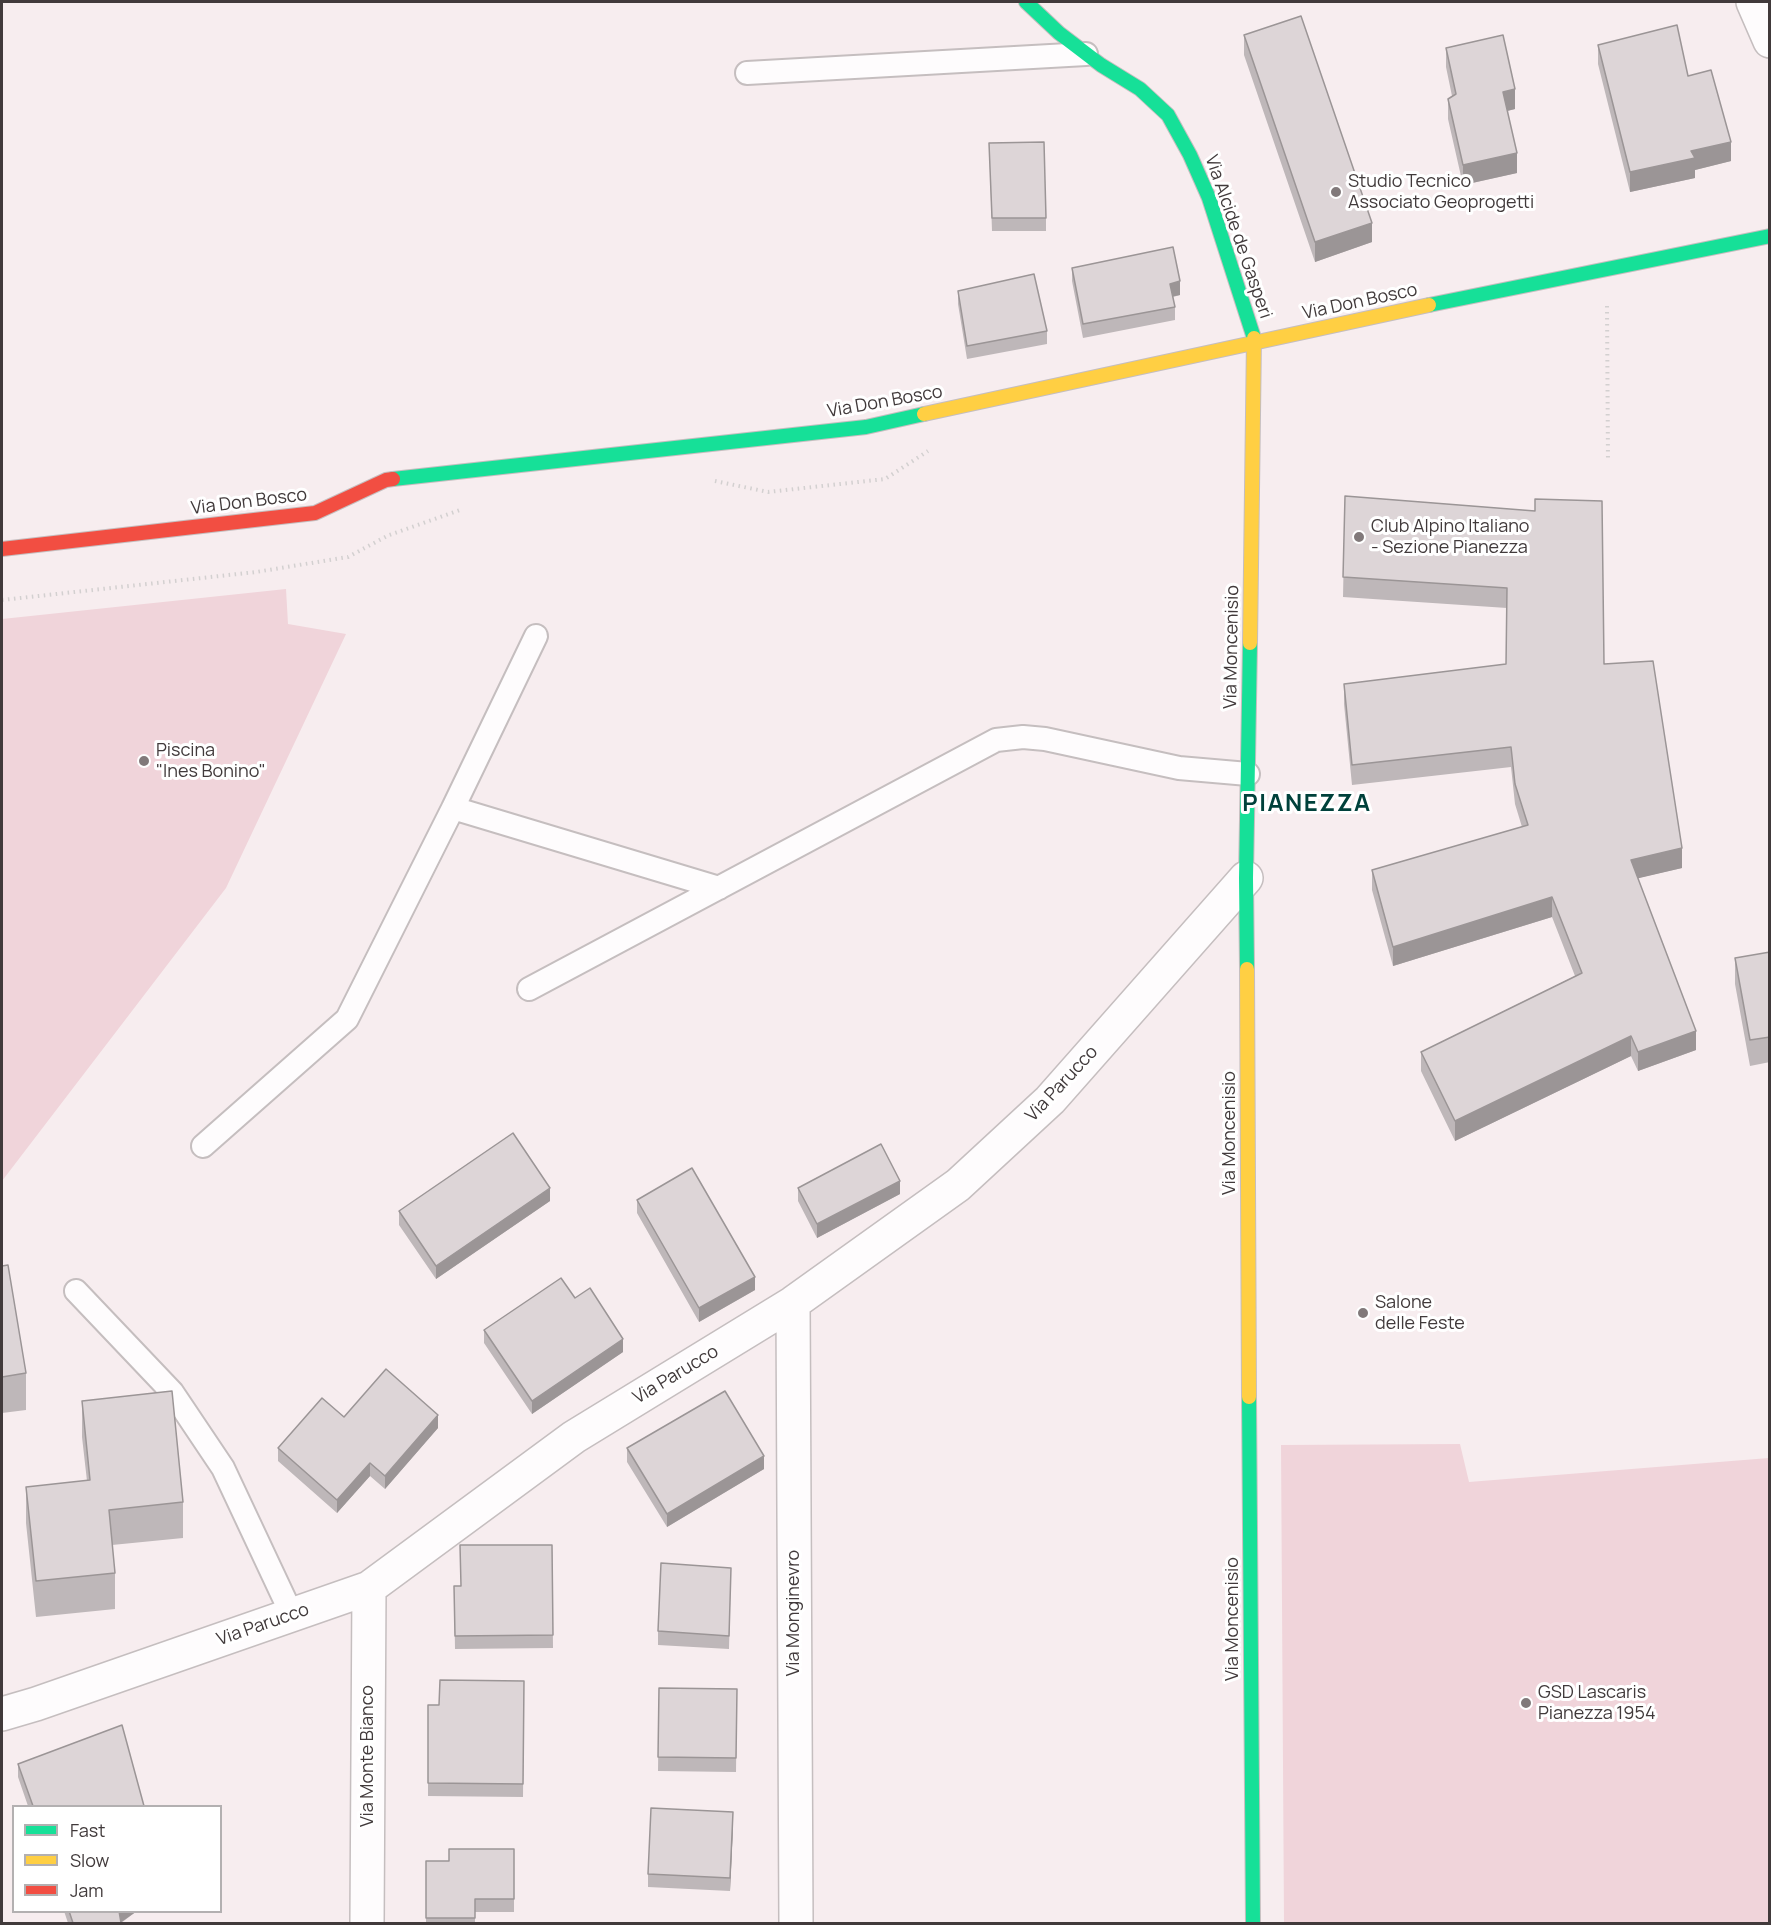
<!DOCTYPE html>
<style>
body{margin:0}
#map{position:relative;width:1771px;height:1925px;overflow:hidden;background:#f7edef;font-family:Manrope,sans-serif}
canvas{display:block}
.frame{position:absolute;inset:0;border:3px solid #413a3b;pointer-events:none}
.legend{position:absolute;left:12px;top:1805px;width:210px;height:108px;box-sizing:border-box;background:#fff;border:2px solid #b3b0b1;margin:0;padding:8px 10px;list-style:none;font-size:18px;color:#413a3b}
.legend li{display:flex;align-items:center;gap:12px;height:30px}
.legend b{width:30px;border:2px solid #b3b0b1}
</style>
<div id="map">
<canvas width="1771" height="1925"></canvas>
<div class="frame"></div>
<ul class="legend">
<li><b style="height:8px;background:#16e098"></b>Fast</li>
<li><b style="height:8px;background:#ffcf43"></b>Slow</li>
<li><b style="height:8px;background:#f24e42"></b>Jam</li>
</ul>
</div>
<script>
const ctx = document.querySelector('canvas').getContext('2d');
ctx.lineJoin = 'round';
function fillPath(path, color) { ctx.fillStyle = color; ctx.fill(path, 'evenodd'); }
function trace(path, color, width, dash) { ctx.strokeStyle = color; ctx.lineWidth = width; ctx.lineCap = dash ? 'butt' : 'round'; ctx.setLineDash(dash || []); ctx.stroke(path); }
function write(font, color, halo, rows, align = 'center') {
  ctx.font = font + ' Manrope,sans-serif'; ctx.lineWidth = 6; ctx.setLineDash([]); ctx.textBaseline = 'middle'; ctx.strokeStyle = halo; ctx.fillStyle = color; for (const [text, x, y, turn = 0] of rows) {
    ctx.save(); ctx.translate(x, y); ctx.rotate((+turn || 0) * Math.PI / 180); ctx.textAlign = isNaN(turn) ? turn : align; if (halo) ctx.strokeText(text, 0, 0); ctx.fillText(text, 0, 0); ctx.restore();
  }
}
const green = new Path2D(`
 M286 589 288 624 346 634 226 888 2 1181V619Z
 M1460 1444 1469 1482 1769 1458V1923H1284L1281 1445Z`);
const path = new Path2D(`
 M1607 306 1608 462
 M715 481 768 492 885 479 928 451
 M2 600 256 572 348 557 389 535 460 510`);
const lane = new Path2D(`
 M747 73 1086 54
 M536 636 453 808 719 888
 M529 989 996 740 1023 737 1045 739 1179 768 1248 774
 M203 1146 347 1019 453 808
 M76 1291 172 1392 223 1468 292 1615`);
const street = new Path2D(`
 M1753 2 1770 41
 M793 1303 796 1924
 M2 1714 36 1704 369 1588 574 1437 793 1303 958 1185 1050 1100 1246 878
 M367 1924 369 1588`);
const fast = new Path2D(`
 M1026 2 1059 33 1101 65 1140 89 1168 115 1190 155 1209 198 1254 338
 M1429 305 1770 236
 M393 479 866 427 924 414
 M1247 969 1246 878 1250 643
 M1249 1397 1253 1924`);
const slow = new Path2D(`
 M924 414 1429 305
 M1250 643 1254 338
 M1247 969 1249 1397`);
const jam = new Path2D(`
 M2 549 315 513 386 480 393 479`);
const wall = new Path2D(`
 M1244 35 1372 242 1315 262 1244 55Z
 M1598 45 1688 76 1731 161 1695 170V178L1630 192 1598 64Z
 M1446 48 1515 109 1507 111 1517 173 1463 185 1448 119V99L1452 96 1446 67Z
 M989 143 1046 218V231H992Z
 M1072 268 1180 295 1173 297 1175 307V320L1083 338 1072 281Z
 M958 291 1047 331V344L967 359 958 304Z
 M1345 496 1535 511 1604 664 1682 868 1638 878 1696 1050 1638 1071 1631 1056 1455 1141 1421 1071V1052L1575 976 1552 917 1393 966 1372 890V870L1522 827 1515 804 1511 767 1352 785 1344 704V684L1506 664 1507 608 1343 597Z
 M1770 952V1062L1750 1066 1735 984V958Z
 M798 1188 900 1194 817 1238 798 1201Z
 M637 1200 755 1290 699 1322 637 1213Z
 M550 1201 436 1279 399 1225V1211Z
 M2 1266 26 1373V1410L2 1413Z
 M575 1298 623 1352 532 1414 484 1343V1330Z
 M82 1401 183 1502V1538L112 1545 115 1573V1609L36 1617 26 1523V1487L87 1481 82 1437Z
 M438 1428 385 1489 370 1476 337 1513 278 1461V1448Z
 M627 1448 764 1469 667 1527 627 1462Z
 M552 1545 553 1648 455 1649 454 1586H461Z
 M731 1568 729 1649 658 1645V1631Z
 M524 1681 523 1797 428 1796V1705H439Z
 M659 1688 737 1689 736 1772 658 1771Z
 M18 1764 144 1806H28L18 1777Z
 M733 1826 730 1891 648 1887V1874Z
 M514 1849V1912H475V1923H426V1861H449Z
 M64 1911H137L121 1923H68Z`);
const shadedWall = new Path2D(`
 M1515 89V109L1503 112V92Z
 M1731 142V161L1695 170V178L1630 192V172L1691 151Z
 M1517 153V173L1463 185V165Z
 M1372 223V242L1315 262V242Z
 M1180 281V295L1170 297V284Z
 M1682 848V868L1631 880V860Z
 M1552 897V917L1393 966V947Z
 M1696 1031V1050L1638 1071V1052Z
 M1631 1036V1056L1455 1141V1121Z
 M900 1181V1194L817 1238V1224Z
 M550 1188V1201L436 1279V1266Z
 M755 1277V1290L699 1322V1308Z
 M623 1339V1352L532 1414V1401Z
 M438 1415V1428L385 1489V1476Z
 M764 1456V1469L667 1527V1514Z
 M370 1463V1476L337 1513V1500Z
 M733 1812V1826L730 1891V1878Z
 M119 1911H137L120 1923Z`);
const building = new Path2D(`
 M1301 16 1372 223 1315 242 1244 35Z
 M1677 25 1688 76 1711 70 1731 142 1691 151 1695 158 1630 172 1598 45Z
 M1503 35 1515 89 1503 92 1517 153 1463 165 1448 99 1456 94 1446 48Z
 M1044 142 1046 218H992L989 143Z
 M1173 247 1180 281 1170 284 1175 307 1083 324 1072 268Z
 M1034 274 1047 331 967 346 958 291Z
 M1345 496 1535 511V499L1602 501 1604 664 1653 661 1682 848 1631 860 1696 1031 1638 1052 1631 1036 1455 1121 1421 1052 1582 973 1552 897 1393 947 1372 870 1528 825 1515 784 1511 747 1352 765 1344 684 1506 664 1507 588 1343 577Z
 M1770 952V1037L1750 1040 1735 958Z
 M513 1133 550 1188 436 1266 399 1211Z
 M881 1144 900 1181 817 1224 798 1188Z
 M692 1168 755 1277 699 1308 637 1200Z
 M8 1265 26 1373 2 1377V1266Z
 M561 1278 575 1298 590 1288 623 1339 532 1401 484 1330Z
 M386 1369 438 1415 385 1476 370 1463 337 1500 278 1448 322 1398 344 1417Z
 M172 1391 183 1502 109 1510 115 1573 36 1581 26 1487 90 1480 82 1401Z
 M725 1391 764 1456 667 1514 627 1448Z
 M460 1545H552L553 1635 455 1636 454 1586H461Z
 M661 1563 731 1568 729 1636 658 1631Z
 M440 1680 524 1681 523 1784 428 1783V1705H439Z
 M659 1688 737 1689 736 1758 658 1757Z
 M122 1725 144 1806H33L18 1764Z
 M651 1808 733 1812 730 1878 648 1874Z
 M449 1849H514V1899H475V1918H426V1861H449Z
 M69 1911H119L121 1923H73Z`);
const markers = [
 [1336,192,6,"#81797a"],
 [1359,537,6,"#81797a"],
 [144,761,6,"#81797a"],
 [1363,1313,6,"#81797a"],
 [1526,1703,6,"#81797a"]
];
const poiNames = [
 ["Studio Tecnico",1348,182],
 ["Associato Geoprogetti",1348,203],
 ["Club Alpino Italiano",1371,527],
 ["- Sezione Pianezza",1371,548],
 ["Piscina",156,751],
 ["\"Ines Bonino\"",156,772],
 ["Salone",1375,1303],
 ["delle Feste",1375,1324],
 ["GSD Lascaris",1538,1693],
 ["Pianezza 1954",1538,1714]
];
const streetNames = [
 ["Via Alcide de Gasperi",1238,237,71],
 ["Via Don Bosco",1360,302,-12],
 ["Via Don Bosco",885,402,-10],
 ["Via Don Bosco",249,502,-7],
 ["Via Moncenisio",1232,647,-89],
 ["Via Parucco",1062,1084,-47],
 ["Via Moncenisio",1230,1133,-90],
 ["Via Parucco",676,1375,-31],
 ["Via Monginevro",794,1613,-90],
 ["Via Moncenisio",1233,1619,-90],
 ["Via Parucco",263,1625,-19],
 ["Via Monte Bianco",368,1756,-90]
];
const districtNames = [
 ["PIANEZZA",1307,804]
];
fillPath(green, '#f0d4da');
trace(lane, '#c5bebf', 26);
trace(street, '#c5bebf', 36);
trace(fast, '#c5bebf', 16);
trace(slow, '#c5bebf', 16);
trace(jam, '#c5bebf', 16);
trace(path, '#d3d0d0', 4, [1.5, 4.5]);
trace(lane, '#fefcfd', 22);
trace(street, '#fefcfd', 33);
trace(fast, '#16e098', 14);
trace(slow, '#ffcf43', 14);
trace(jam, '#f24e42', 14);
fillPath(wall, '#beb7b9');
fillPath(shadedWall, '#9b9596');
fillPath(building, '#ddd5d7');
trace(building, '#9b9596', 1.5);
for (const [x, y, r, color] of markers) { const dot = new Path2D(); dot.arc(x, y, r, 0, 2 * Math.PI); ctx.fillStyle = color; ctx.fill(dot); trace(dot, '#fff', 2); }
write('18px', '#413a3b', '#fff', poiNames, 'left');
write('18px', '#413a3b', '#fff', streetNames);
ctx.letterSpacing = '1.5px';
write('bold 24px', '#00413b', '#fff', districtNames);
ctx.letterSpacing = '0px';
</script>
